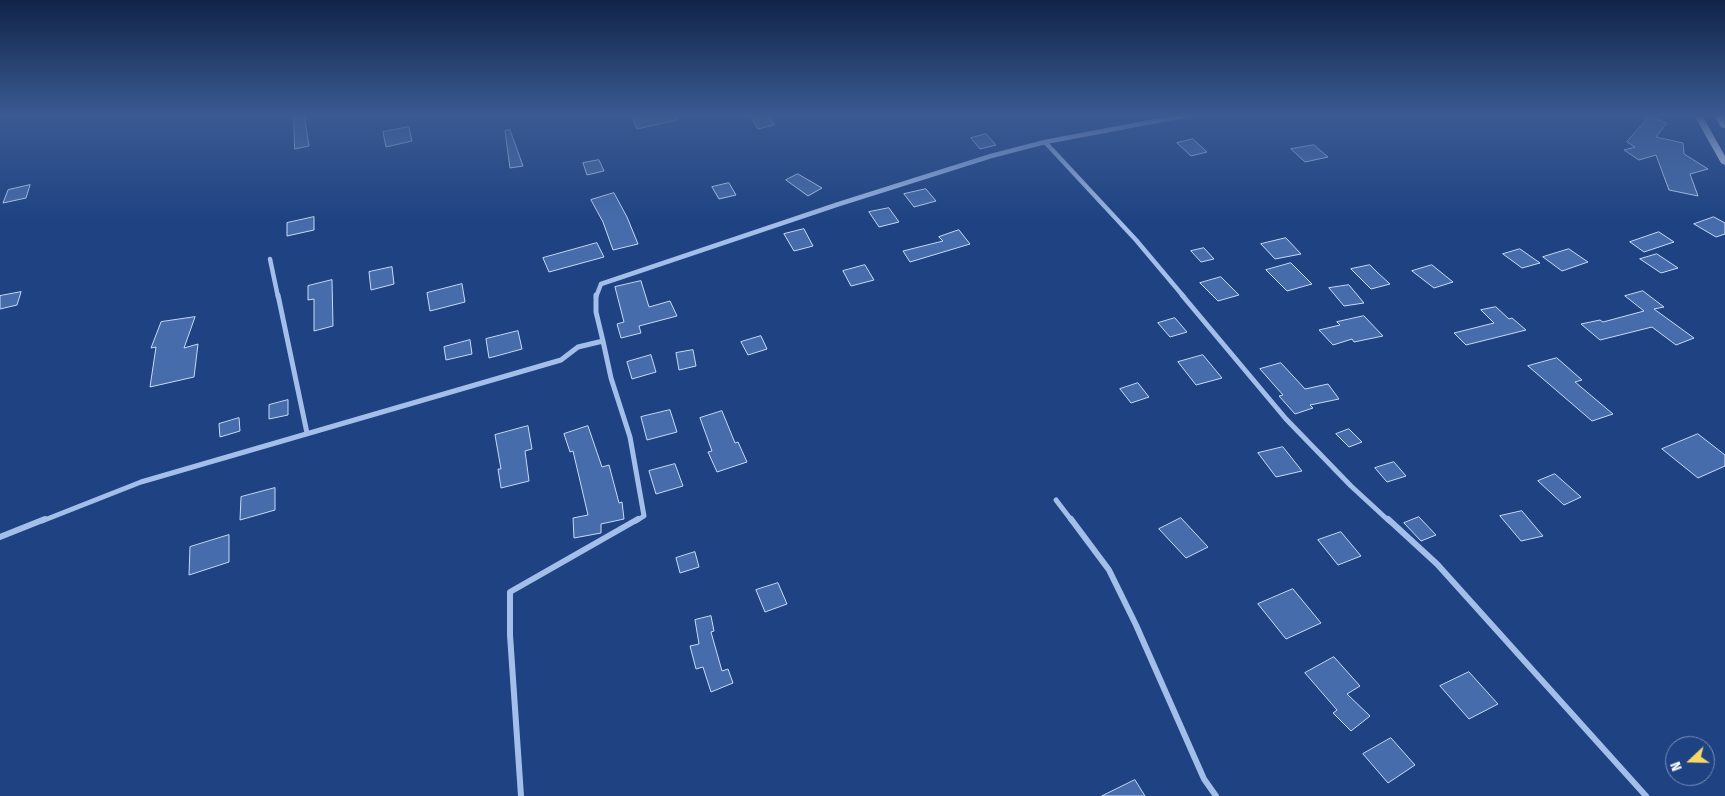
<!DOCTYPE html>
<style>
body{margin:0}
#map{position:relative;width:1725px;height:796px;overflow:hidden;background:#1e4282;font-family:"Fira Sans Condensed",sans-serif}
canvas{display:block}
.north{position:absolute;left:1665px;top:736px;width:50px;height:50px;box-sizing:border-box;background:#1e4282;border:1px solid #788eb4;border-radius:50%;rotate:249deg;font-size:14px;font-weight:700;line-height:20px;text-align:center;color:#fff}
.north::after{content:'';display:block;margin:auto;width:18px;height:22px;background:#f9d862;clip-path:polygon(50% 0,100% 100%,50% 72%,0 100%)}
</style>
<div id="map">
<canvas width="1725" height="796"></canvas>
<div class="north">N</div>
</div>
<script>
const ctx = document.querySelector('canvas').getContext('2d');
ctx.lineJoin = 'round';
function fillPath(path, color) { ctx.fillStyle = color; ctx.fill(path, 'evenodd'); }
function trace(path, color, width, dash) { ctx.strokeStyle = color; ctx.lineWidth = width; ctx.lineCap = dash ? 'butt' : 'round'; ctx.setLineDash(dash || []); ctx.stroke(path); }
const building = new Path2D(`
 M294 115H304L309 146 295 149Z
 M643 115H676L677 120 637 129 632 117Z
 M768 115 774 125 758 129 751 117Z
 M1649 117 1667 123 1656 137 1683 143 1684 154 1708 169 1690 174 1698 196 1669 190 1656 155 1639 160 1624 150 1635 147 1627 142Z
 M409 127 412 141 386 147 383 132Z
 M510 130 523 166 510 168 505 131Z
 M986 134 996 145 980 149 971 138Z
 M1193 139 1207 152 1191 156 1177 143Z
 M1314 145 1328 157 1305 162 1291 149Z
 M599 160 604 171 587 175 583 163Z
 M798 174 822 188 808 196 786 180Z
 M729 183 736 195 719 199 712 187Z
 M30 185 26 198 3 203 8 190Z
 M926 189 936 201 914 207 904 194Z
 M614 193 627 217 638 244 613 250 603 222 591 200Z
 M889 208 899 222 879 227 869 212Z
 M314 217V230L287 236V223Z
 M1714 217 1725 223V234L1716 237 1694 224Z
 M804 229 813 246 794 251 784 234Z
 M959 230 970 244 910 262 903 251 943 241 939 237Z
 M1659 232 1674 242 1644 252 1630 242Z
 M1286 238 1301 254 1275 259 1261 244Z
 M597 243 604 257 549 272 543 258Z
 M1204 248 1214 259 1201 262 1191 251Z
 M1520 249 1540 263 1522 268 1503 254Z
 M1569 249 1588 262 1562 271 1543 257Z
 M1657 254 1678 268 1661 273 1640 259Z
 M1291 263 1312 284 1287 291 1266 270Z
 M865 265 874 280 851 286 843 271Z
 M1370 265 1377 272 1390 284 1371 289 1351 269Z
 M1432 265 1453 282 1434 288 1412 271Z
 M392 267 394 284 371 290 369 272Z
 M1221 277 1239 295 1218 301 1200 283Z
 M332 280 333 326 314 331V299L308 300V286Z
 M641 281 649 307 670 301 677 316 639 326 641 333 621 338 617 324 624 322 615 287Z
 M462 284 465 302 430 311 427 293Z
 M1349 285 1364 303 1344 306 1329 288Z
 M1643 291 1664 307 1654 309 1694 338 1676 345 1652 327 1600 340 1581 324 1600 320 1603 322 1644 311 1625 296Z
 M21 292 17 305 0 309V296Z
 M1496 307 1509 319 1512 318 1526 330 1466 345 1454 333 1494 323 1481 310Z
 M1364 316 1383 336 1354 342 1352 339 1333 345 1319 330 1340 325 1337 322Z
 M195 317 184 348 198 344 194 377 150 387 156 347 151 348 161 322Z
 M1175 318 1187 332 1170 337 1158 323Z
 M518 331 522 349 489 358 486 339Z
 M761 336 767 349 748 355 741 342Z
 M470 340 472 354 446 360 444 347Z
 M693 350 696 366 679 370 676 353Z
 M651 355 656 372 632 379 627 362Z
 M1203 355 1222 378 1196 385 1178 362Z
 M1557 358 1582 380 1575 382 1613 414 1592 421 1528 366Z
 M1281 363 1305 389 1328 384 1339 399 1310 405 1313 408 1295 414 1279 396 1283 395 1260 369Z
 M1138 383 1149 397 1131 403 1120 389Z
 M288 400V415L269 419V405Z
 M670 410 677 432 647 440 641 417Z
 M722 411 735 443 738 442 747 462 717 472 708 452 712 451 700 418Z
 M239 418 240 431 220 437 219 424Z
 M528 426 532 449 525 451 529 481 501 488 498 469H501L495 435Z
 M588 426 602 467 609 465 619 503 622 502 624 519 601 524V533L574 538 573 518 588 515 573 451 570 452 564 434Z
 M1349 429 1362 442 1349 447 1336 434Z
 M1698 434 1725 455V466L1698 478 1662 449Z
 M1283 447 1302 471 1276 477 1258 453Z
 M1394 462 1406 476 1387 482 1375 468Z
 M675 464 683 486 656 494 649 471Z
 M1555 474 1581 497 1564 505 1538 481Z
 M275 488V510L240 520 241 497Z
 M1522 511 1543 536 1521 541 1500 516Z
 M1419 517 1436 535 1421 541 1404 523Z
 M1181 518 1208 547 1186 558 1159 529Z
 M1341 532 1361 556 1338 565 1318 540Z
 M229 535V562L189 575 190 547Z
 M695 552 699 567 680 573 676 558Z
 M778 583 787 604 765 612 756 590Z
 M1293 589 1321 623 1286 639 1258 604Z
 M711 616 714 631 711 632 722 671 728 669 733 683 711 692 703 667 696 669 690 646 699 644 695 620Z
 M1334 657 1360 686 1347 694 1370 716 1351 731 1333 713 1337 710 1305 673Z
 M1469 672 1498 704 1469 719 1440 686Z
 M1391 738 1415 765 1388 783 1363 754Z
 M1135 780 1145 796H1102Z`);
const streetFar2 = new Path2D(`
 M1045 142 1136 240 1184 297
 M270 259 278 297
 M596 297 601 284 839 204 991 156 1045 142 1188 115`);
const streetFar1 = new Path2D(`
 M278 295 307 433
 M1182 295 1286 419 1351 486 1389 521
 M603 341 611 378 630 437 644 516 636 521
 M1056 500 1072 521
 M42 521 141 482 561 360 578 347 603 341 596 312V295`);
const street = new Path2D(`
 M1071 519 1109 570 1136 625 1204 779 1216 796
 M1388 519 1437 564 1646 796
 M0 537 45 519
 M521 796 510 635V592L638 519`);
const secondary = new Path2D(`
 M1694 115H1702L1725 156V165L1721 163Z`);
const highway = new Path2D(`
 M1714 115H1724L1725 128 1721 127Z`);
fillPath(building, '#466cab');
trace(building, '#c8daf7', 1);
trace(streetFar2, '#a3bee9', 4.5);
trace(streetFar1, '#a3bee9', 5);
trace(street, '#a3bee9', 6);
fillPath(secondary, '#cfddf7');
fillPath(highway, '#fff');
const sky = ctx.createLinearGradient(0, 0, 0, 226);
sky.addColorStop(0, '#102448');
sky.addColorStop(0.51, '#3b5a92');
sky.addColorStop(1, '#3b5a9200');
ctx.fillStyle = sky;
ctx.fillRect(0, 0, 1725, 226);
</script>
